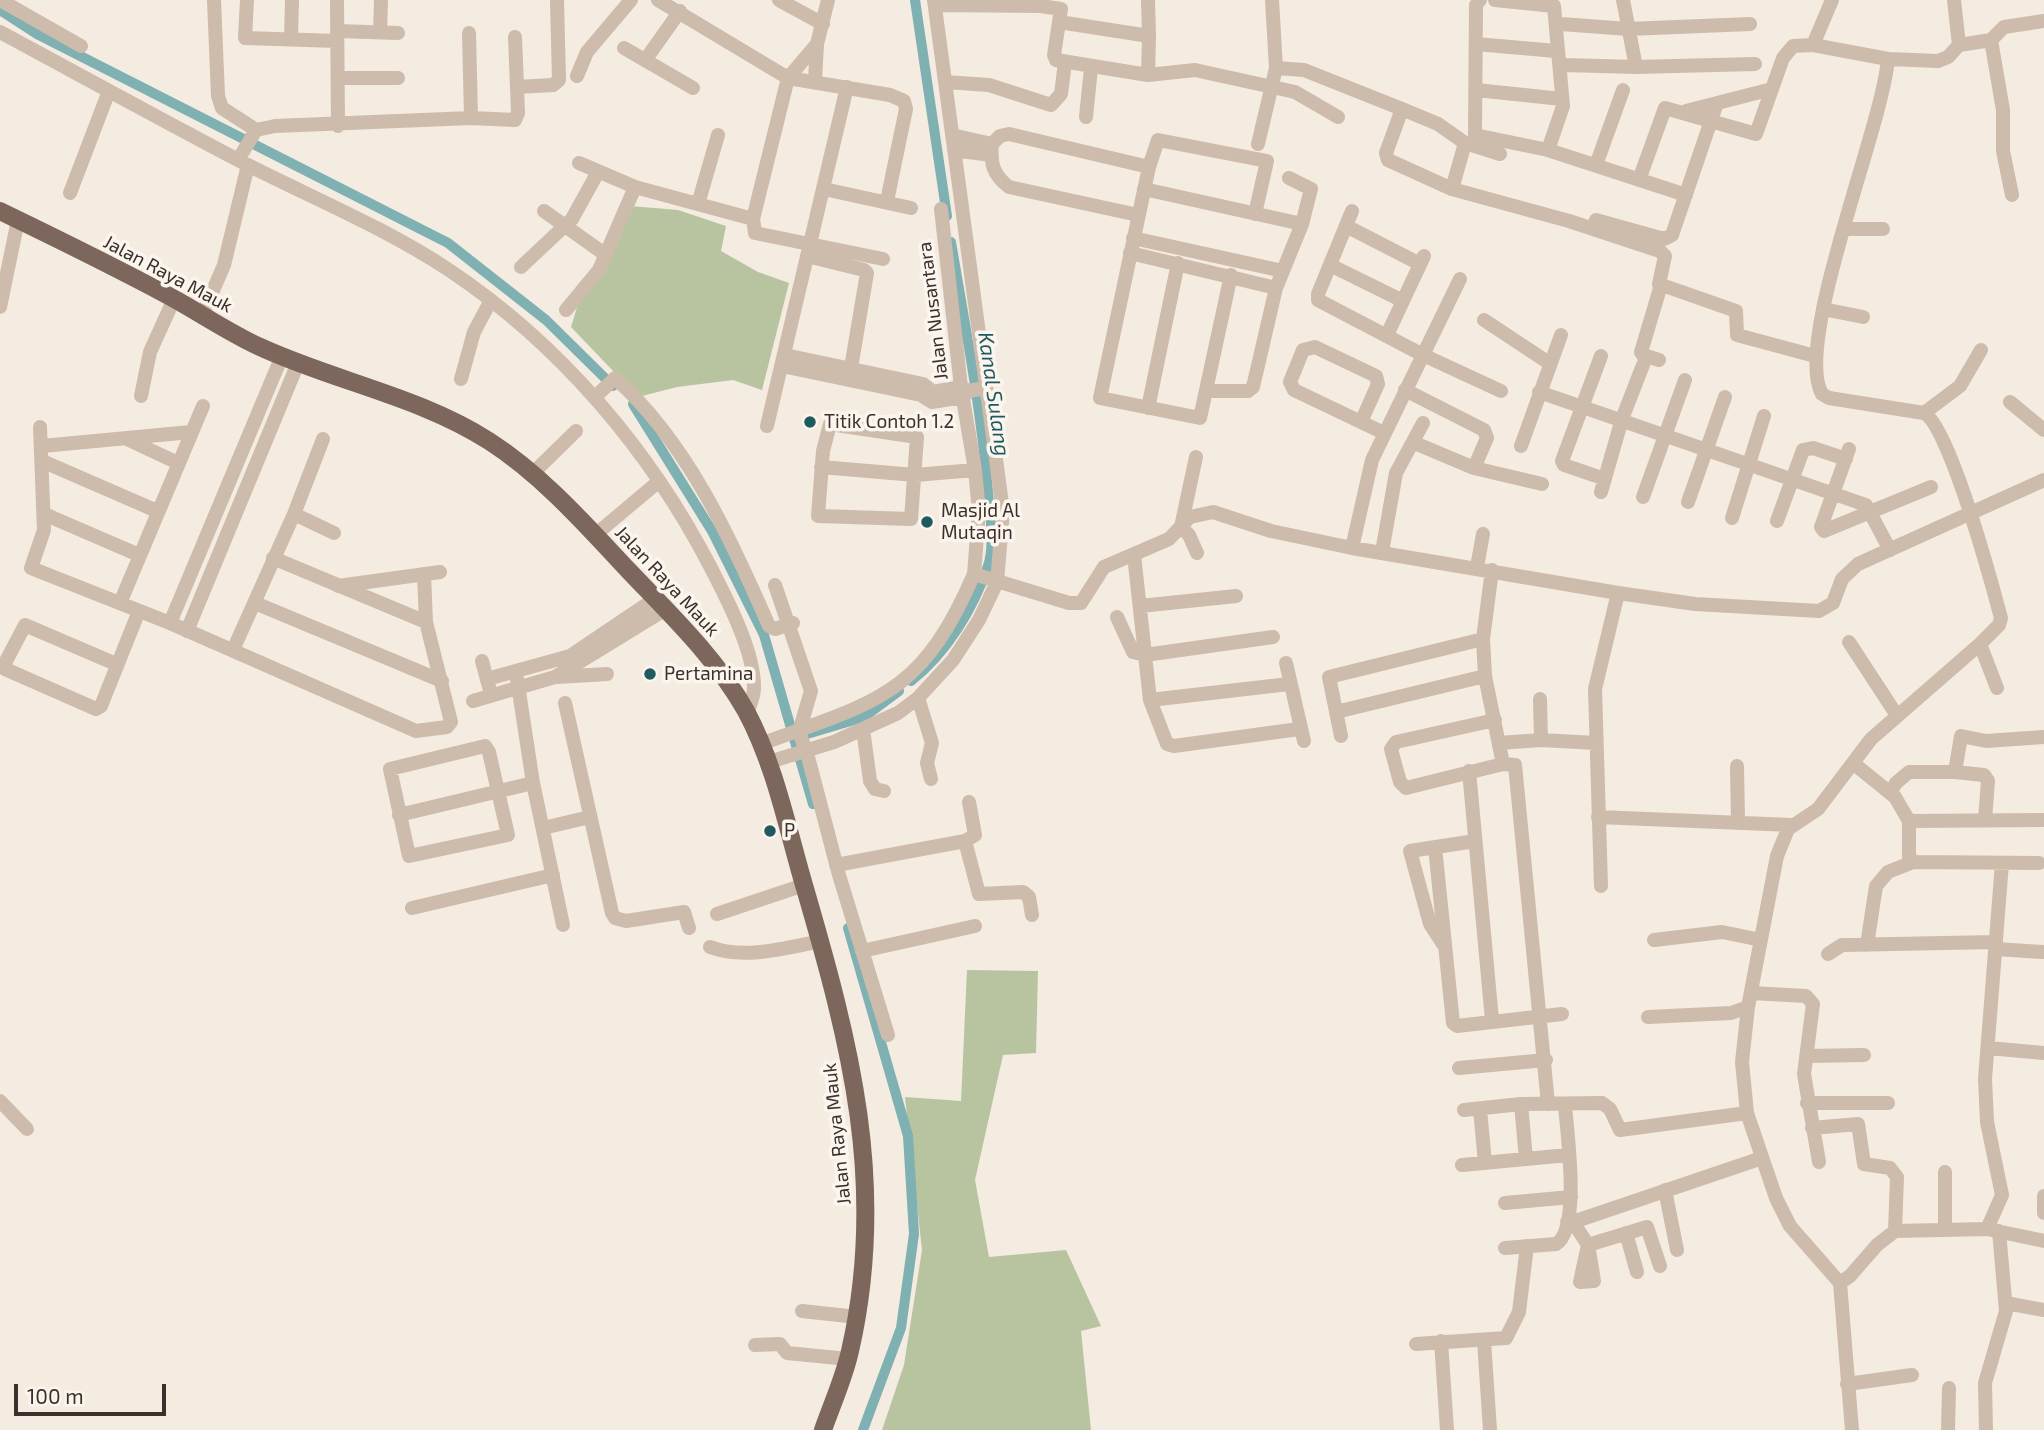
<!DOCTYPE html>
<style>
body{margin:0}
#map{position:relative;width:2044px;height:1430px;overflow:hidden;background:#f4ebe1;font-family:"Exo 2",sans-serif}
canvas{display:block}
.scale{position:absolute;left:14px;top:1384px;width:152px;height:32px;box-sizing:border-box;border:4px solid #3b302b;border-top:0;padding-left:9px;font-size:21px;line-height:24px;white-space:nowrap;color:#3b302b;-webkit-text-stroke:5px #fbf5ee;paint-order:stroke}
</style>
<div id="map">
<canvas width="2044" height="1430"></canvas>
<div class="scale">100 m</div>
</div>
<script>
const ctx = document.querySelector('canvas').getContext('2d');
ctx.lineJoin = 'round';
function fillPath(path, color) { ctx.fillStyle = color; ctx.fill(path, 'evenodd'); }
function trace(path, color, width, dash) { ctx.strokeStyle = color; ctx.lineWidth = width; ctx.lineCap = dash ? 'butt' : 'round'; ctx.setLineDash(dash || []); ctx.stroke(path); }
function write(font, color, halo, rows, align = 'center') {
  ctx.font = font + ' "Exo 2",sans-serif'; ctx.lineWidth = 7; ctx.setLineDash([]); ctx.textBaseline = 'middle'; ctx.strokeStyle = halo; ctx.fillStyle = color; for (const [text, x, y, turn = 0] of rows) {
    ctx.save(); ctx.translate(x, y); ctx.rotate((+turn || 0) * Math.PI / 180); ctx.textAlign = isNaN(turn) ? turn : align; if (halo) ctx.strokeText(text, 0, 0); ctx.fillText(text, 0, 0); ctx.restore();
  }
}
const green = new Path2D(`
 M630 206 678 210 726 226 721 251 758 272 789 283 762 390 733 380 677 387 638 397 571 327 581 294Z
 M967 970 1038 971 1036 1053 1003 1055 975 1180 989 1257 1066 1250 1101 1326 1081 1331 1091 1430H882L904 1365 922 1250 905 1097 961 1101Z`);
const canal = new Path2D(`
 M915 0 947 216
 M0 10 37 34 448 243 546 320 613 386
 M633 404 712 531 764 635 813 804
 M911 681C947 653 973 609 988 566 995 545 990 514 988 492 981 408 965 325 951 242
 M797 737 864 717 899 691
 M848 928 908 1136 914 1234 901 1328 863 1430`);
const minor = new Path2D(`
 M0 0 81 46
 M214 0 218 96 222 108 256 130
 M247 0 245 38 337 41
 M337 0 338 126
 M658 0 788 78 890 95 904 101 906 109 887 201
 M779 0 823 24
 M1148 0 1149 36
 M1480 0 1476 5 1475 135 1548 150 1686 195
 M1495 0 1554 6 1563 106 1548 150
 M1954 0 1959 45
 M935 5 1041 6 1061 9 1054 55 1056 60 1148 75 1195 70 1295 92 1338 117
 M1059 22 1149 36 1148 75
 M1561 24 1628 29 1750 24
 M337 31 398 33
 M0 32C80 75 160 119 240 161 310 197 384 227 449 270 560 344 650 450 711 568 727 599 755 653 754 688 754 697 750 705 747 714
 M380 32 381 0
 M469 33 471 118
 M515 37 517 87
 M291 39 292 0
 M1991 40 2003 110V151L2012 195
 M1476 44 1556 51
 M1813 45 1832 0
 M624 48 693 88
 M646 59 680 11
 M1888 59 1938 61 1948 57 1959 45 1991 40 2004 27 2044 21
 M1565 65 1636 67 1623 0
 M1636 67 1755 64
 M1276 68 1304 70 1402 109 1438 124 1465 143 1452 189
 M577 76 587 52 631 0
 M338 78H398
 M815 80 817 44 828 0
 M945 82 989 85 1051 105 1061 94 1065 62
 M1476 90 1562 99
 M1402 109 1386 153 1388 160 1452 189 1569 221 1660 251 1665 256 1659 284 1736 311 1737 335 1815 356
 M1686 111 1772 89
 M1086 117 1091 68
 M952 135 992 144
 M1465 143 1500 154
 M1258 144 1276 68 1272 0
 M954 150 991 155
 M238 160 256 130 275 126 471 118 515 120 518 113 517 87 553 85 559 80 557 0
 M579 163 635 187 753 219 755 233 883 259
 M1596 165 1623 90
 M1639 180 1665 108 1756 134 1783 58 1793 46 1813 45 1888 59C1882 129 1793 343 1822 394L1829 398 1924 413C1949 425 1992 584 2001 618L1999 625 1980 644 1871 739 1818 809 1788 829 1777 856 1748 1007 1742 1062 1747 1113 1776 1198 1790 1226 1840 1283 1852 1430
 M824 189 911 208
 M1144 189 1302 224 1311 189 1289 178
 M70 193 109 91
 M698 204 718 135
 M941 209 961 387 975 470 979 511 974 574 1069 603H1081L1104 567 1169 539 1190 517 1213 512 1271 531 1352 548 1618 593 1695 604 1819 611 1833 603 1842 579 1858 564 2044 480
 M544 211 606 255
 M1352 211 1318 294V300L1423 355 1372 460 1352 548
 M1138 215 1009 187C993 175 990 163 992 144L1000 136 1009 134 1149 167
 M753 219 788 78 817 44
 M1596 220 1664 239 1672 235 1717 103
 M1346 226 1420 264
 M1844 229H1883
 M1133 238 1283 271
 M1130 253 1276 288
 M807 256 864 270 867 273 851 368
 M1330 265 1403 301
 M521 267 572 219 598 172
 M1231 275 1200 418 1100 398 1149 167 1158 140 1267 161 1255 214
 M1460 279 1423 355 1501 391
 M0 307 18 220
 M1823 309 1863 317
 M566 310 599 270 635 187
 M202 316 224 265 248 165
 M1484 320 1549 363
 M1387 335 1424 256
 M785 355 923 384 933 392 961 387 969 391
 M1601 356 1562 461 1564 465 1605 479
 M1659 360 1643 355 1641 352 1661 285
 M782 366 921 395 932 402 963 397 969 391 985 388
 M461 379 474 332 490 302
 M1405 390 1484 430 1487 438 1474 468
 M1207 391H1248L1253 387 1276 288 1302 224
 M1539 392 1866 505 1890 550
 M141 396 150 352 174 299
 M595 397 615 378C687 442 731 539 769 626L775 629 793 623
 M2010 402 2044 430
 M1148 408 1178 263
 M1924 413 1960 386 1981 350
 M1361 422 1378 384 1376 376 1315 347 1303 350 1290 382 1294 390 1384 433
 M830 424 917 437 911 519 818 516 823 451Z
 M767 426 847 87
 M40 427 44 530 31 568 170 623 416 731 447 727 451 722 426 622 424 574
 M129 440 178 463
 M1417 444 1474 468 1542 484
 M42 446 191 432
 M1521 446 1561 335
 M1849 449 1821 527 1824 531 1931 487
 M1196 457 1181 527 1189 535 1197 553
 M42 461 157 511
 M821 467 915 475 975 470
 M532 474 576 431
 M1601 492 1622 419 1643 365
 M1643 497 1685 380
 M1688 502 1725 397
 M44 514 139 555
 M294 514 334 533
 M1732 518 1764 416
 M1777 521 1803 450 1813 448 1846 459
 M595 535 658 482
 M1382 552 1396 473 1423 423
 M1134 555 1150 700 1167 744 1174 746 1299 729
 M273 558 426 622
 M1477 567 1483 534
 M775 585 811 691 799 732 807 753 839 875 888 1035
 M338 586 440 572
 M120 603 203 406
 M255 603 442 681
 M1140 606 1236 596
 M1117 617 1133 652 1145 655 1273 637
 M170 623 282 356
 M187 631 298 363
 M1483 639 1485 676 1503 764
 M1849 642 1896 714
 M1980 644 1997 688
 M233 650 294 514 323 439
 M482 661 489 687
 M1286 663 1304 741
 M116 664 25 625 4 665 5 669 96 709 101 706 139 611
 M516 672 533 783 563 925
 M557 677 607 674
 M487 679 570 656 656 598
 M918 698 932 743 927 763 931 779
 M1540 699 1541 740
 M1150 700 1289 684
 M473 701 555 677 666 609
 M565 703 612 913 615 918 626 921 684 912 689 928
 M1336 712 1485 676
 M1495 720 1396 742 1391 749 1400 782 1406 788 1503 764 1515 765 1548 1104
 M863 729 870 781 875 789 884 791
 M1341 736 1329 677 1483 639 1492 570
 M1499 743 1541 740 1596 743
 M761 744C877 701 921 697 974 574
 M485 746 489 752 508 835 409 856 390 769Z
 M769 762 834 742 898 713 918 698 953 660 979 620 997 582 1003 511 934 0
 M1853 763 1895 797 1909 821 2044 820
 M1737 766 1738 821
 M1469 771 1492 1020
 M1955 772 1984 775 1988 781 1985 820
 M1890 793 1896 783 1909 772H1955L1961 736 1986 741 2044 737
 M399 815 533 783
 M1598 817 1791 825
 M1909 821V856L1913 862 2039 863
 M543 828 590 817
 M965 841 975 835 969 802
 M1435 847 1453 1023 1457 1026 1562 1014
 M836 865 965 841 979 894 1023 892 1029 897 1032 915
 M1601 886 1595 689 1618 593
 M412 908 553 875
 M717 914 804 885
 M1654 940 1722 932 1761 940
 M1443 944 1430 924 1410 851 1475 841
 M1867 945 1876 886 1888 872 1913 862
 M710 947C744 960 786 948 821 941
 M1996 949 2042 952
 M862 951 975 926
 M1828 954 1842 945 1996 942
 M1751 993 1806 996 1813 1004 1804 1074 1819 1162
 M1648 1017 1731 1013 1748 1007
 M1988 1048 2044 1053
 M1806 1056 1864 1055
 M1459 1068 1546 1060
 M0 1101 27 1129
 M1807 1103H1888
 M1521 1104 1526 1159
 M1480 1109 1485 1163
 M1464 1110 1521 1104 1602 1103 1610 1109 1620 1130 1747 1113
 M1812 1128 1858 1124 1864 1164 1890 1168 1897 1177 1895 1231
 M1462 1165 1568 1155
 M1945 1172V1228
 M1665 1190 1677 1250
 M2044 1196V1213
 M1505 1203 1571 1197
 M1567 1222H1573L1588 1245 1647 1227 1660 1266
 M1573 1222 1762 1158
 M1987 1229 2002 1195 1987 1122 1985 1079 2002 863
 M1626 1233 1637 1272
 M1588 1245 1594 1281 1580 1282Z
 M1505 1248 1556 1244C1581 1229 1567 1133 1565 1105
 M1840 1283 1850 1276 1877 1245 1895 1231 1987 1229 2044 1241
 M2006 1303 2044 1310
 M802 1311 857 1317
 M1441 1341 1447 1430
 M1484 1341 1490 1430
 M1416 1344 1506 1338 1519 1312 1527 1246
 M755 1345 780 1344 787 1353 848 1359
 M1847 1384 1912 1375
 M1948 1430 1949 1388
 M1986 1430 1985 1383 2006 1311 1999 1231`);
const major = new Path2D(`
 M0 211C58 239 115 267 171 297 200 313 228 332 258 346 333 381 419 396 489 441 542 475 586 525 629 571 671 615 716 658 746 711 775 765 787 827 804 885 850 1043 888 1185 850 1351 844 1378 832 1404 823 1430`);
const markers = [
 [810,422,7,"#1f5a5e"],
 [927,522,7,"#1f5a5e"],
 [650,674,7,"#1f5a5e"],
 [770,831,7,"#1f5a5e"]
];
const streetNames = [
 ["Jalan Raya Mauk",168,274,28],
 ["Jalan Nusantara",933,311,-97],
 ["Jalan Raya Mauk",667,581,47],
 ["Jalan Raya Mauk",837,1134,-96]
];
const poiNames = [
 ["Titik Contoh 1.2",824,422],
 ["Masjid Al",941,511],
 ["Mutaqin",941,533],
 ["Pertamina",664,674],
 ["P",784,831]
];
const waterNames = [
 ["Kanal Sulang",994,394,82]
];
fillPath(green, '#b8c4a0');
trace(canal, '#7fb0b2', 10);
trace(minor, '#cdbbac', 14);
trace(major, '#7d675c', 18);
for (const [x, y, r, color] of markers) { const dot = new Path2D(); dot.arc(x, y, r, 0, 2 * Math.PI); ctx.fillStyle = color; ctx.fill(dot); trace(dot, '#fbf5ee', 2.5); }
write('19px', '#3b302b', '#fbf5ee', streetNames);
write('19px', '#3b302b', '#fbf5ee', poiNames, 'left');
write('italic 21px', '#1f5a5e', '#fbf5ee', waterNames);
</script>
